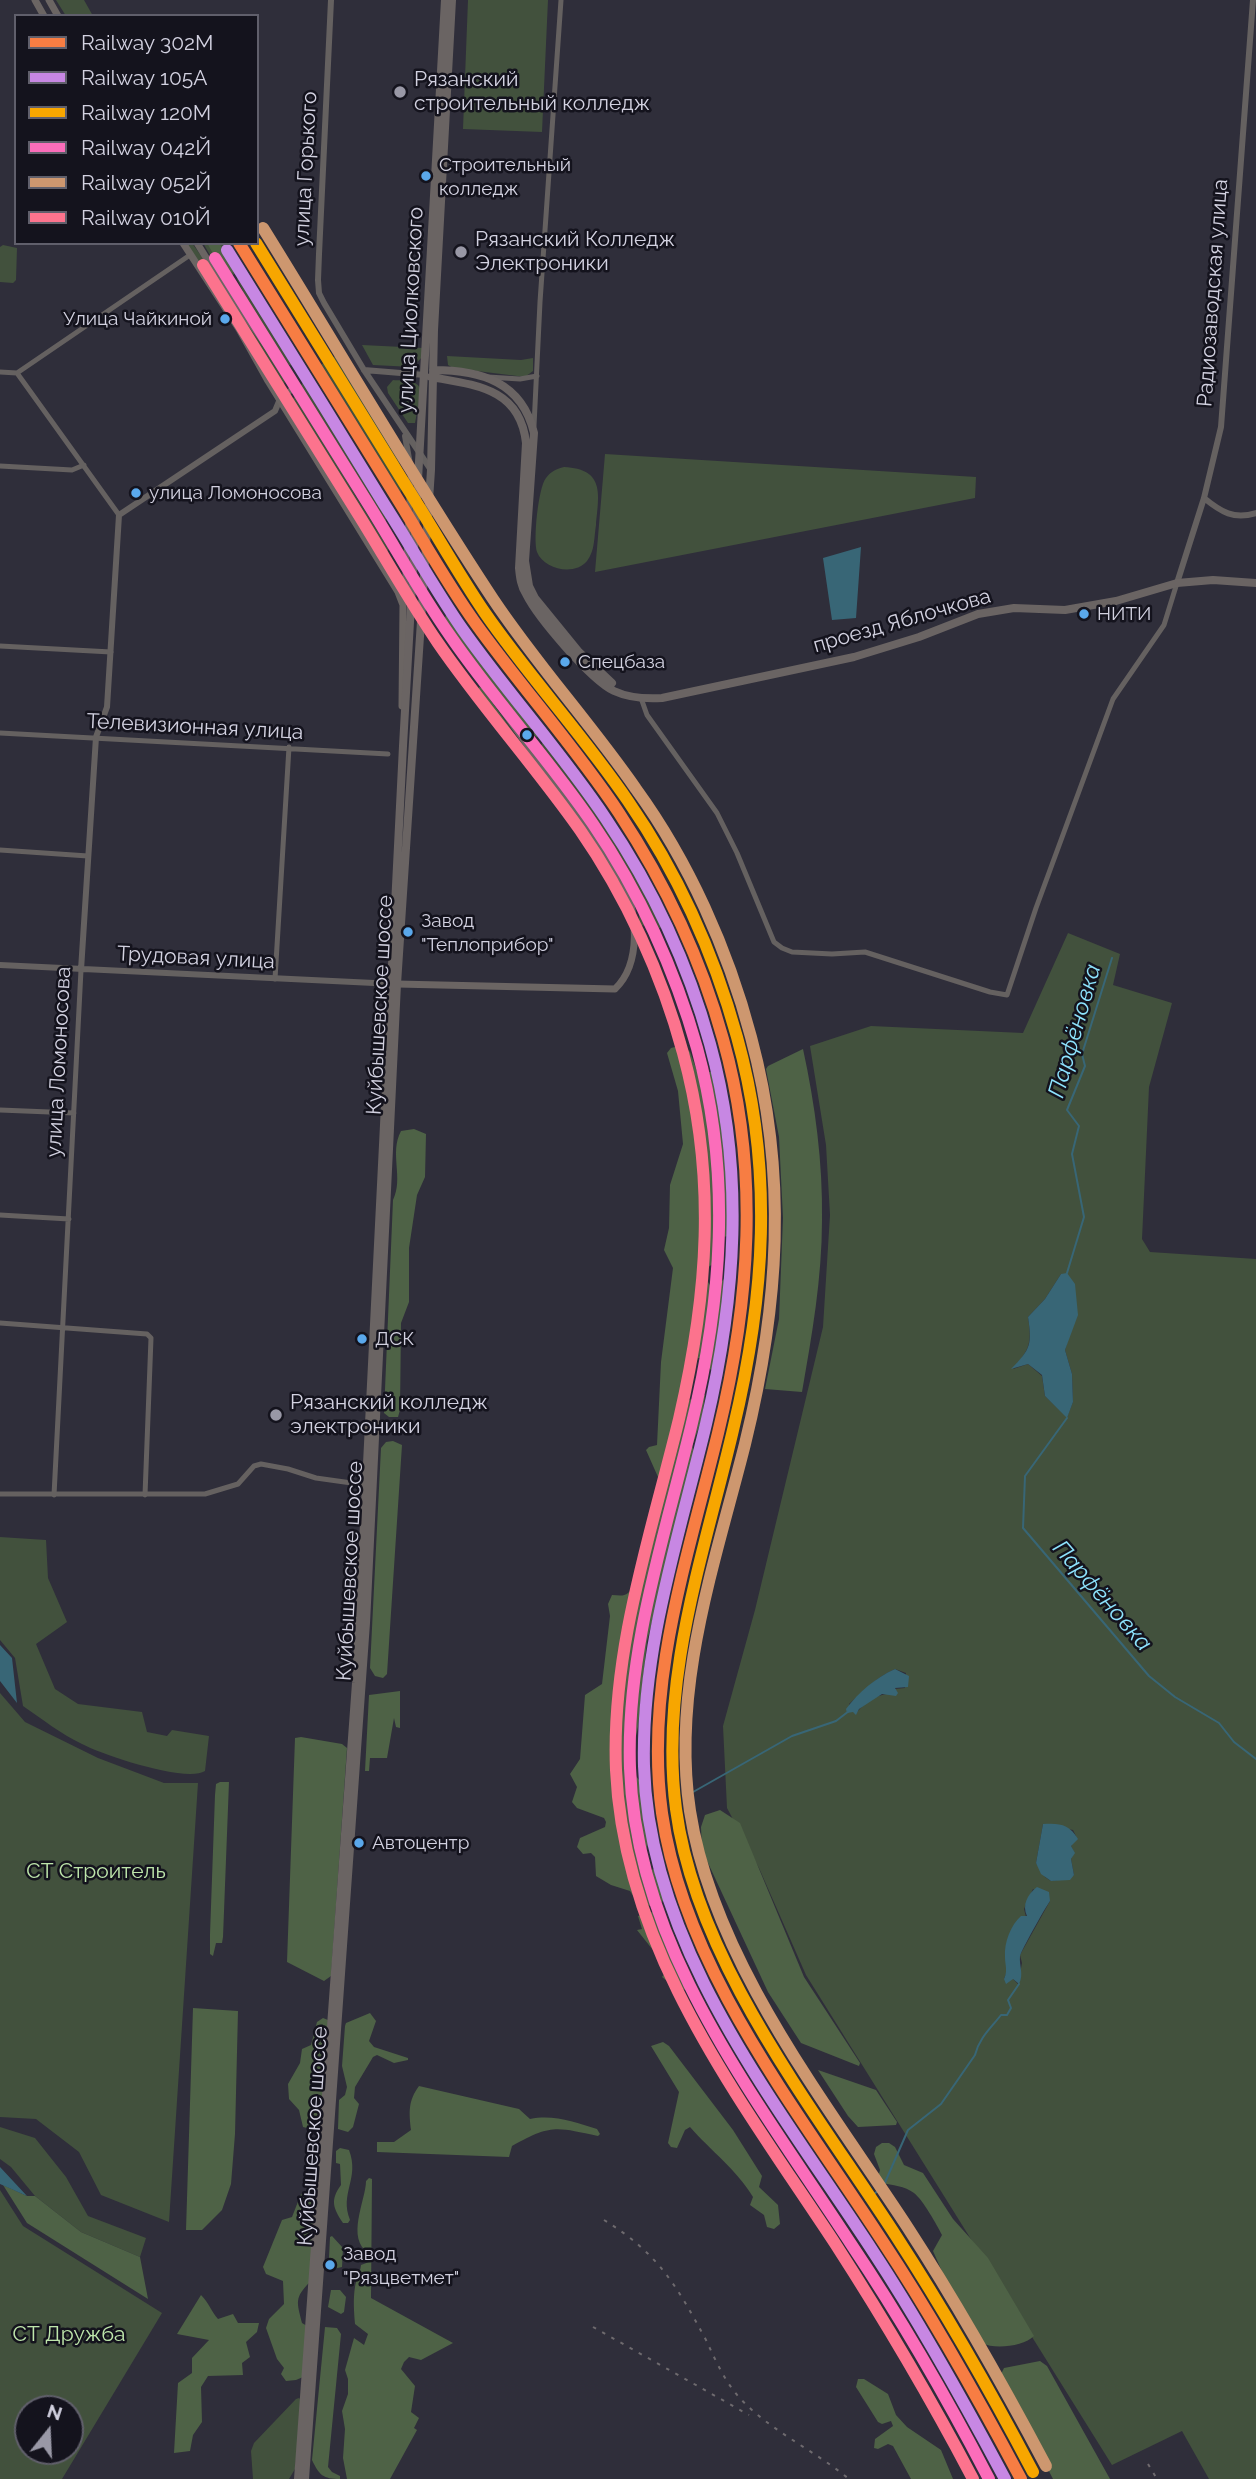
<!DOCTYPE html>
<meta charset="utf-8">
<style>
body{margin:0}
#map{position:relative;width:1256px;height:2479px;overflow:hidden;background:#2f2e3a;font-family:Raleway,sans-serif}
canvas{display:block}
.legend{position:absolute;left:14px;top:14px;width:245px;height:231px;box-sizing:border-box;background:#14131d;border:2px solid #605f6b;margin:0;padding:9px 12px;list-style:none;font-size:21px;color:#d2d1e0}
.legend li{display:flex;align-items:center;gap:14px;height:35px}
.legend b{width:35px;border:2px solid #605f6b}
.north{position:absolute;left:14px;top:2395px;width:70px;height:70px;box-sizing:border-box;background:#14131d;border:2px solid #605f6b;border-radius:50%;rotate:18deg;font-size:19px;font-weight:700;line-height:28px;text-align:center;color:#d2d1e0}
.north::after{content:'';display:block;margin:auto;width:24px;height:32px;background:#9998a6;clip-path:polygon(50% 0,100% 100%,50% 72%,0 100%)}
</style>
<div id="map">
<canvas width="1256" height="2479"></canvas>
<ul class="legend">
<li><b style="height:9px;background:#f77d43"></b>Railway 302М</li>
<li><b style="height:9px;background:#c787e3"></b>Railway 105А</li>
<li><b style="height:9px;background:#f7a600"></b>Railway 120М</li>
<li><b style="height:9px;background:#fb6dba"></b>Railway 042Й</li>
<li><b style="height:9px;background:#cd976f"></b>Railway 052Й</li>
<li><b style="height:9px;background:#fc738d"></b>Railway 010Й</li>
</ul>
<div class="north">N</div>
</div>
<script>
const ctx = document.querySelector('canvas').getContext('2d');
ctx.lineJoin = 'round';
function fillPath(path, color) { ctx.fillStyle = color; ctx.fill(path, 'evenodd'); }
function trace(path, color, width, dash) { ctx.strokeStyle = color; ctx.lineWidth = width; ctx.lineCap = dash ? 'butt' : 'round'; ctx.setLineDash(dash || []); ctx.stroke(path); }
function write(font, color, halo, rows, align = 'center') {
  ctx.font = font + ' Raleway,sans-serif'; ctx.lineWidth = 5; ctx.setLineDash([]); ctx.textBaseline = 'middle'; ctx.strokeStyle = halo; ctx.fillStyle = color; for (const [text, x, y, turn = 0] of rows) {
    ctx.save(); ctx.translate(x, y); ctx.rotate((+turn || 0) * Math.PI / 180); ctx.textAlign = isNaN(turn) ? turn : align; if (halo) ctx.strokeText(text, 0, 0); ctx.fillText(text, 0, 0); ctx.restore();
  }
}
const green = new Path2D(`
 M56 0H84L93 16H66Z
 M468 0H548L542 132 463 129Z
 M186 243H192L286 377 283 388 277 389Z
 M203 243H227L242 268 225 281Z
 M3 245 17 248 16 280 13 283 0 282V247Z
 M245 272 298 356 295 366 289 365 240 295 243 291 237 279Z
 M362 345 423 348 422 357 413 367 373 365Z
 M343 354 391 431 399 449 401 493 395 485 392 486 319 366 337 355Z
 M447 356 521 360 533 358V371L525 377 453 368 448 365Z
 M309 373 392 510 390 520 387 516 384 527 300 387Z
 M393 380C404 381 417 379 421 390L415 423H408L388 393 387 387Z
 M297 395 355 495 389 549 381 558 296 419 301 415 292 407 290 410 286 404Z
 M605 454 976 477 975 498 595 572Z
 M564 467C605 469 599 494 596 525 594 537 595 551 587 561 575 576 544 570 537 552 533 541 538 488 546 478 550 472 556 469 564 467Z
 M546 741 550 742 631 857 666 922 660 928 639 925V913L628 878 540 751 542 743Z
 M1068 933 1120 954 1113 985 1172 1003 1149 1087 1142 1239 1150 1252 1256 1259V2479H1209L1182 2431 1112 2465 806 1975 759 1868 727 1808 723 1726 755 1610 823 1327 830 1215 826 1145 810 1046 871 1026 1023 1033ZM1061 1274 1070 1333 1065 1350 1072 1374 1073 1402 1067 1417 1045 1396 1042 1376 1028 1364 1013 1369C1030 1349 1032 1343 1028 1317L1045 1299ZM895 1669 906 1673 905 1688 895 1689 889 1694C877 1694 862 1704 856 1714L849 1704C865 1690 875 1678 895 1669ZM1043 1824 1073 1830 1076 1836 1071 1846 1074 1853 1071 1859 1074 1875 1064 1879 1051 1881 1045 1877 1036 1863ZM1033 1889 1050 1901 1020 1955 1022 1963 1018 1984 1013 1979H1004C1016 1955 997 1930 1026 1917L1024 1909Z
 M0 1537 46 1540 48 1578 67 1622 36 1644 55 1689 78 1704 142 1712 147 1732 167 1736 172 1730 209 1736 205 1771C186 1783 103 1755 82 1744 61 1734 42 1719 23 1706L15 1658 0 1640Z
 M0 1693 25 1722 98 1758 164 1783H198L169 2222 101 2195 79 2152 36 2119 0 2117Z
 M0 2127 35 2138 66 2177 88 2216 146 2238 140 2257 81 2232 35 2196 11 2167 0 2159Z
 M0 2190 23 2226 162 2313 62 2479H0ZM28 2409H70V2451H28Z
 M299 2398 302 2401 295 2469 289 2479H253L251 2451 254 2443 296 2399Z`);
const forest = new Path2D(`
 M207 243H219L234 266 233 272 229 275 223 271Z
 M454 611 540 727 542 733 537 737C531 734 529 729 521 726L468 655 445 618 447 612Z
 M479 687 482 688 523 746 516 750 478 690Z
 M683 1045 690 1052 697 1071C706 1074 713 1070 721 1074 730 1127 739 1181 736 1235L722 1237 717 1261 707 1268 705 1277 711 1287 718 1285 729 1274 734 1277 728 1321 718 1366 711 1370 701 1358H698L691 1378 680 1388V1399L686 1402 699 1395H705L702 1419 692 1446 696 1455 647 1641 638 1727 629 1767 639 1780 642 1806 652 1829 646 1851V1865L651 1870 657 1868 662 1875 667 1893 662 1902 650 1906 635 1899 630 1891 611 1885 596 1876 595 1857 591 1853 583 1854 577 1847 580 1838 605 1827 606 1822 604 1818 577 1808 572 1802 577 1787 570 1774 580 1759 585 1695 602 1684 610 1616 608 1604 612 1595C618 1595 623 1597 628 1593 652 1574 658 1514 666 1485L658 1477 646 1450 649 1447 657 1445 661 1362 673 1268 664 1250 669 1228 670 1185 683 1144 678 1091 667 1053 671 1048Z
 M803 1049C815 1104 823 1163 822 1220 822 1278 812 1335 802 1392L765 1389 779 1319 783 1218 779 1137 766 1069 768 1066Z
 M414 1129 426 1134 425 1177 417 1195 409 1248V1302L401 1323 400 1410 398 1417H389L384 1413 393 1200C404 1178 389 1153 401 1131Z
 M393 1441 402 1445 387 1674 383 1678 375 1676 370 1668 381 1448 386 1442Z
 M400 1691V1728L396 1727 394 1718 387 1758H370L369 1771H365L369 1695Z
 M301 1737 342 1744 347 1748 331 1976 324 1981 287 1962 295 1738Z
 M220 1782H229L223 1937 222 1943H216L213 1956 210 1954V1934L215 1795 216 1784Z
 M720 1810 740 1823 804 1977 860 2063 859 2066 801 2043 768 1992 702 1850 701 1827 705 1815Z
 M656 1911 669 1939 678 1947 698 1994 673 1986 662 1977 668 1969 637 1930 642 1929 638 1916Z
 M193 2008 238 2011 235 2134 231 2184 222 2210 202 2230H186Z
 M370 2013 376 2021 369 2041 374 2047 408 2058V2060L394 2063 377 2055 373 2057 355 2087 354 2098 359 2104 353 2127 348 2132 338 2129 339 2100 345 2095 347 2087 342 2066 345 2026 346 2023Z
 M323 2018 328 2020 322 2109C316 2116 317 2123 311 2129L303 2127 299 2110 289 2099 288 2084 300 2063 302 2049 311 2045 317 2022Z
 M663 2042 669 2046 733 2130 762 2176 759 2187 778 2205 780 2224 774 2229 767 2227 764 2215 750 2205 753 2197C737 2170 710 2150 690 2127L685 2130 677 2148 671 2147 668 2143 679 2092 651 2046Z
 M818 2070 876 2090 897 2122 896 2125 858 2127 848 2116Z
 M419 2086 519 2109 530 2119C553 2114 575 2122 597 2129L600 2134 598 2136C556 2127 551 2124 512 2146L509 2157 377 2152V2142H394L411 2130C409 2112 408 2101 419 2086Z
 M882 2143H889L895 2147 904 2165 923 2173 953 2219 988 2258 1034 2336C1024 2346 995 2350 982 2343L948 2285 933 2251 942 2235C937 2225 923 2200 914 2193 905 2186 892 2185 882 2183L878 2177 880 2170 874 2154 876 2147Z
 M340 2148 349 2150C360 2179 339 2193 350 2220L348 2223H343C333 2208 330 2200 341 2185L340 2164 336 2163V2151Z
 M316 2153 319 2154 310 2282C294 2298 297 2302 302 2323L307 2326 303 2377 296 2380 286 2381 281 2374 284 2368 277 2359 266 2328 269 2319 284 2304 283 2281 266 2274 263 2267 282 2220 292 2217 301 2194 309 2190 313 2155Z
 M369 2178 372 2179 371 2298 453 2343 421 2360 409 2357 404 2362 401 2369 415 2386 411 2412 419 2418 414 2428 417 2430 390 2479H347L343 2458 345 2429 342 2411 348 2394V2379L345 2370 354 2338 364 2345 368 2334 355 2324C354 2312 353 2299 355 2287 356 2279 360 2274 361 2265L369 2262V2253C345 2239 366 2200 366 2181Z
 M3 2185 27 2196H35L81 2232 140 2257 148 2299 27 2223Z
 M332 2236 343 2248 342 2267 333 2269 334 2259 329 2258 330 2237Z
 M331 2290H340L346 2297 344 2312 341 2314 328 2307Z
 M201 2295C209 2303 211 2311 218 2319L233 2314 238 2323H259L257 2332 246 2342 250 2357 242 2363 243 2375 208 2376 201 2387 202 2422 193 2435 190 2451 174 2453 178 2383 192 2373V2358L209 2340 177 2334Z
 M325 2327 337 2328 341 2334 328 2467 332 2472 340 2476V2479C323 2479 319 2475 312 2460Z
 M1040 2361 1047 2366 1110 2479H1053L1000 2376 1004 2368Z
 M858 2379H864L888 2394 896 2415 907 2427 941 2450 953 2479H911L893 2446 888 2444 878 2449 874 2448 875 2439 893 2426 891 2421 882 2424 878 2422 856 2387Z`);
const water = new Path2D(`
 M861 547 856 618 832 620 823 558Z
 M1067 1273 1075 1284 1078 1315 1065 1350 1072 1374 1073 1402 1067 1418 1045 1396 1042 1375 1028 1364 1011 1369C1031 1349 1032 1344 1028 1317L1045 1299 1061 1274Z
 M0 1645 12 1658 17 1703 0 1681Z
 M895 1669 909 1676 908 1687 895 1688 898 1693 896 1696 882 1694 859 1709 856 1715 853 1712 847 1713 846 1709C859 1692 875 1678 895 1669Z
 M1043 1824C1060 1823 1069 1824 1078 1839L1071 1846 1075 1853 1071 1859 1074 1875 1070 1880 1051 1881 1041 1874 1036 1863Z
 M1037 1887 1049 1892 1050 1901C1045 1908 1021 1951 1020 1956 1019 1966 1024 1974 1019 1984L1013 1979 1006 1984 1004 1979C1008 1971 1005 1965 1005 1957 1004 1942 1011 1925 1021 1916H1027C1022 1905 1027 1895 1037 1887Z
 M0 2167 27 2196 0 2184Z`);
const stream = new Path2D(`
 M1067 1273 1084 1217 1072 1154 1079 1126 1067 1110 1085 1066 1082 1054 1112 958
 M1067 1418 1025 1476 1023 1528 1149 1676 1175 1697 1219 1723 1234 1742 1256 1759
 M686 1796 792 1736 836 1721 849 1711
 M866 2200 883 2187 908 2130 941 2104 975 2055C979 2038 991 2028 1001 2015H1007L1011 2008 1008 2000 1019 1984`);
const minor = new Path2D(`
 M0 372 17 373 190 255
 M17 373 119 515
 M488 377 520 379 537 376
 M534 426 540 302 561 0
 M0 466 72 470 84 465
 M0 646 111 652
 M641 698 647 715 717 813 737 853 774 942 782 948 792 952 832 954 865 952 990 992 1007 995 1036 908 1113 699 1164 625 1177 583
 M0 733 388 754
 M0 850 88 856
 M275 979 289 747
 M0 1110 74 1113
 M0 1215 69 1219
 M0 1323 147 1334 151 1338 145 1495
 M0 1494H205L238 1484 254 1466 261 1464 288 1469 316 1478 366 1485
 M54 1495 81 970`);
const tertiary = new Path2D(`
 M331 0 319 254 318 280 319 293 324 303 364 370 431 470
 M364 370 425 375
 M1204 498C1221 512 1234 520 1256 513
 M1177 583 1204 498 1221 427 1253 0
 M404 603 411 470 405 436
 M0 965 395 984
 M81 970 96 737 107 707 119 515 275 411 280 399 296 386`);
const secondary = new Path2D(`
 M35 0 44 16
 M49 0 58 16
 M183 243 239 329 268 381 398 592 403 605 402 706
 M197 243 223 285 296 386 386 537
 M397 984 615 989C642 963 637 913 623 881L440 621`);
const primary = new Path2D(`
 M433 370C481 370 522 382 534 433L525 561 529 586 535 598 579 652 612 683
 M431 377C475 385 520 388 526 443L519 568C520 578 521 586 526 594 538 618 590 679 614 691 629 698 645 699 662 698L854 657 919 637 978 614 1014 608 1065 610 1116 601 1177 583 1213 580 1256 583
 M298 2479 356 1683 403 746 445 0
 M305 2479 366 1623 397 984 431 470 434 330 452 0`);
const rail = new Path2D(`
 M604 2220C658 2253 677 2286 706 2340 715 2359 724 2380 738 2396 768 2430 814 2450 849 2479
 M593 2327 749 2415
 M1148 2464 1157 2479`);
const secondaryBridge = new Path2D(`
 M386 537 440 621`);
const rail1 = new Path2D(`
 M239 243C292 328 344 413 397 498 423 540 447 584 476 624 522 688 576 748 619 813 665 883 701 959 723 1039 760 1170 750 1302 718 1433 688 1557 644 1684 662 1813 684 1970 799 2112 883 2242 934 2319 978 2398 1021 2479`);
const rail2 = new Path2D(`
 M227 250C280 335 332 419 384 504 411 546 435 590 463 630 509 695 562 753 606 819 652 887 688 964 710 1044 745 1171 736 1297 706 1424 679 1537 641 1649 644 1766 649 1950 778 2105 874 2253 922 2326 964 2402 1005 2479`);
const rail3 = new Path2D(`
 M256 243C306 324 356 405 406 486 433 528 457 572 485 613 530 678 584 736 628 801 677 872 714 954 737 1037 774 1170 765 1297 733 1430 704 1554 659 1680 676 1809 696 1962 814 2109 896 2236 946 2313 991 2392 1033 2472`);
const rail4 = new Path2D(`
 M215 258C267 342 320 426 372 510 398 552 422 596 451 637 495 701 549 759 593 824 639 891 675 970 697 1048 732 1175 722 1301 691 1427 664 1539 626 1651 630 1768 636 1949 756 2098 851 2244 902 2320 947 2398 989 2479`);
const rail5 = new Path2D(`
 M263 228C340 352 413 478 493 599 537 665 591 724 636 789 689 862 728 950 751 1037 788 1175 779 1306 745 1444 715 1563 671 1687 690 1811 713 1961 827 2104 908 2228 958 2305 1003 2385 1046 2466`);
const rail6 = new Path2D(`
 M203 265C255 349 308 433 360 517 386 559 410 602 438 643 482 707 535 766 580 830 626 896 662 975 683 1053 717 1177 708 1295 679 1419 651 1534 611 1650 616 1770 624 1951 740 2099 836 2245 885 2321 931 2399 973 2479`);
const markers = [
 [400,92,7,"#9998a6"],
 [426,176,6,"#5aa8eb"],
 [461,252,7,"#9998a6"],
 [225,319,6,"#5aa8eb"],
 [136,493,6,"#5aa8eb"],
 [1084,614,6,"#5aa8eb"],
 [565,662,6,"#5aa8eb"],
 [527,735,6,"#5aa8eb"],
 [408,932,6,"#5aa8eb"],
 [362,1339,6,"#5aa8eb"],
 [276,1415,7,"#9998a6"],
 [359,1843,6,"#5aa8eb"],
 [330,2265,6,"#5aa8eb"]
];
const busNames = [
 ["Строительный",439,165],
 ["колледж",439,189],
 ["Улица Чайкиной",212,319,"right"],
 ["улица Ломоносова",149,493],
 ["НИТИ",1097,614],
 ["Спецбаза",578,662],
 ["Завод",421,921],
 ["\"Теплоприбор\"",421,945],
 ["ДСК",375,1339],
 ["Автоцентр",372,1843],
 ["Завод",343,2254],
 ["\"Рязцветмет\"",343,2278]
];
const poiNames = [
 ["Рязанский",414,80],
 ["строительный колледж",414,104],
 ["Рязанский Колледж",475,240],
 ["Электроники",475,264],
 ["Рязанский колледж",290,1403],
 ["электроники",290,1427]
];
const streetNames = [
 ["улица Горького",306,169,-87],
 ["Радиозаводская улица",1213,293,-86],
 ["улица Циолковского",411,310,-87],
 ["проезд Яблочкова",902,621,-16],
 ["Телевизионная улица",195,727,3],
 ["Трудовая улица",196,958,3],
 ["Куйбышевское шоссе",380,1005,-87],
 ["улица Ломоносова",59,1062,-87],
 ["Куйбышевское шоссе",350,1571,-87],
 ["Куйбышевское шоссе",313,2136,-86]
];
const parkNames = [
 ["СТ Строитель",96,1872],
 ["СТ Дружба",69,2335]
];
const waterNames = [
 ["Парфёновка",1075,1031,-74],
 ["Парфёновка",1102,1596,49]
];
fillPath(green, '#42513d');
fillPath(forest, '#4e6246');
fillPath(water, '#386676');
trace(stream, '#386676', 2);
trace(minor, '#656160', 5);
trace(tertiary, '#656160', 6);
trace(secondary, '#6b6563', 7);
trace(primary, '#6a6463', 8);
trace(rail, '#6e6a6e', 2, [3.5, 7]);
trace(secondaryBridge, '#6b6563', 7);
trace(rail1, '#f77d43', 12);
trace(rail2, '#c787e3', 12);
trace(rail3, '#f7a600', 12);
trace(rail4, '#fb6dba', 12);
trace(rail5, '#cd976f', 12);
trace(rail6, '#fc738d', 12);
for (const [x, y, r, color] of markers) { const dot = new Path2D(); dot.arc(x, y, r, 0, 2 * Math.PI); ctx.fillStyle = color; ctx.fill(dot); trace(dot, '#14131d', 2.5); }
write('19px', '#d2d1e0', '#14131d', busNames, 'left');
write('21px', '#d2d1e0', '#14131d', poiNames, 'left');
write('21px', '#d2d1e0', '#14131d', streetNames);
write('21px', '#bee6ab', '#14131d', parkNames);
write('italic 23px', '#8de3fd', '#14131d', waterNames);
</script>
